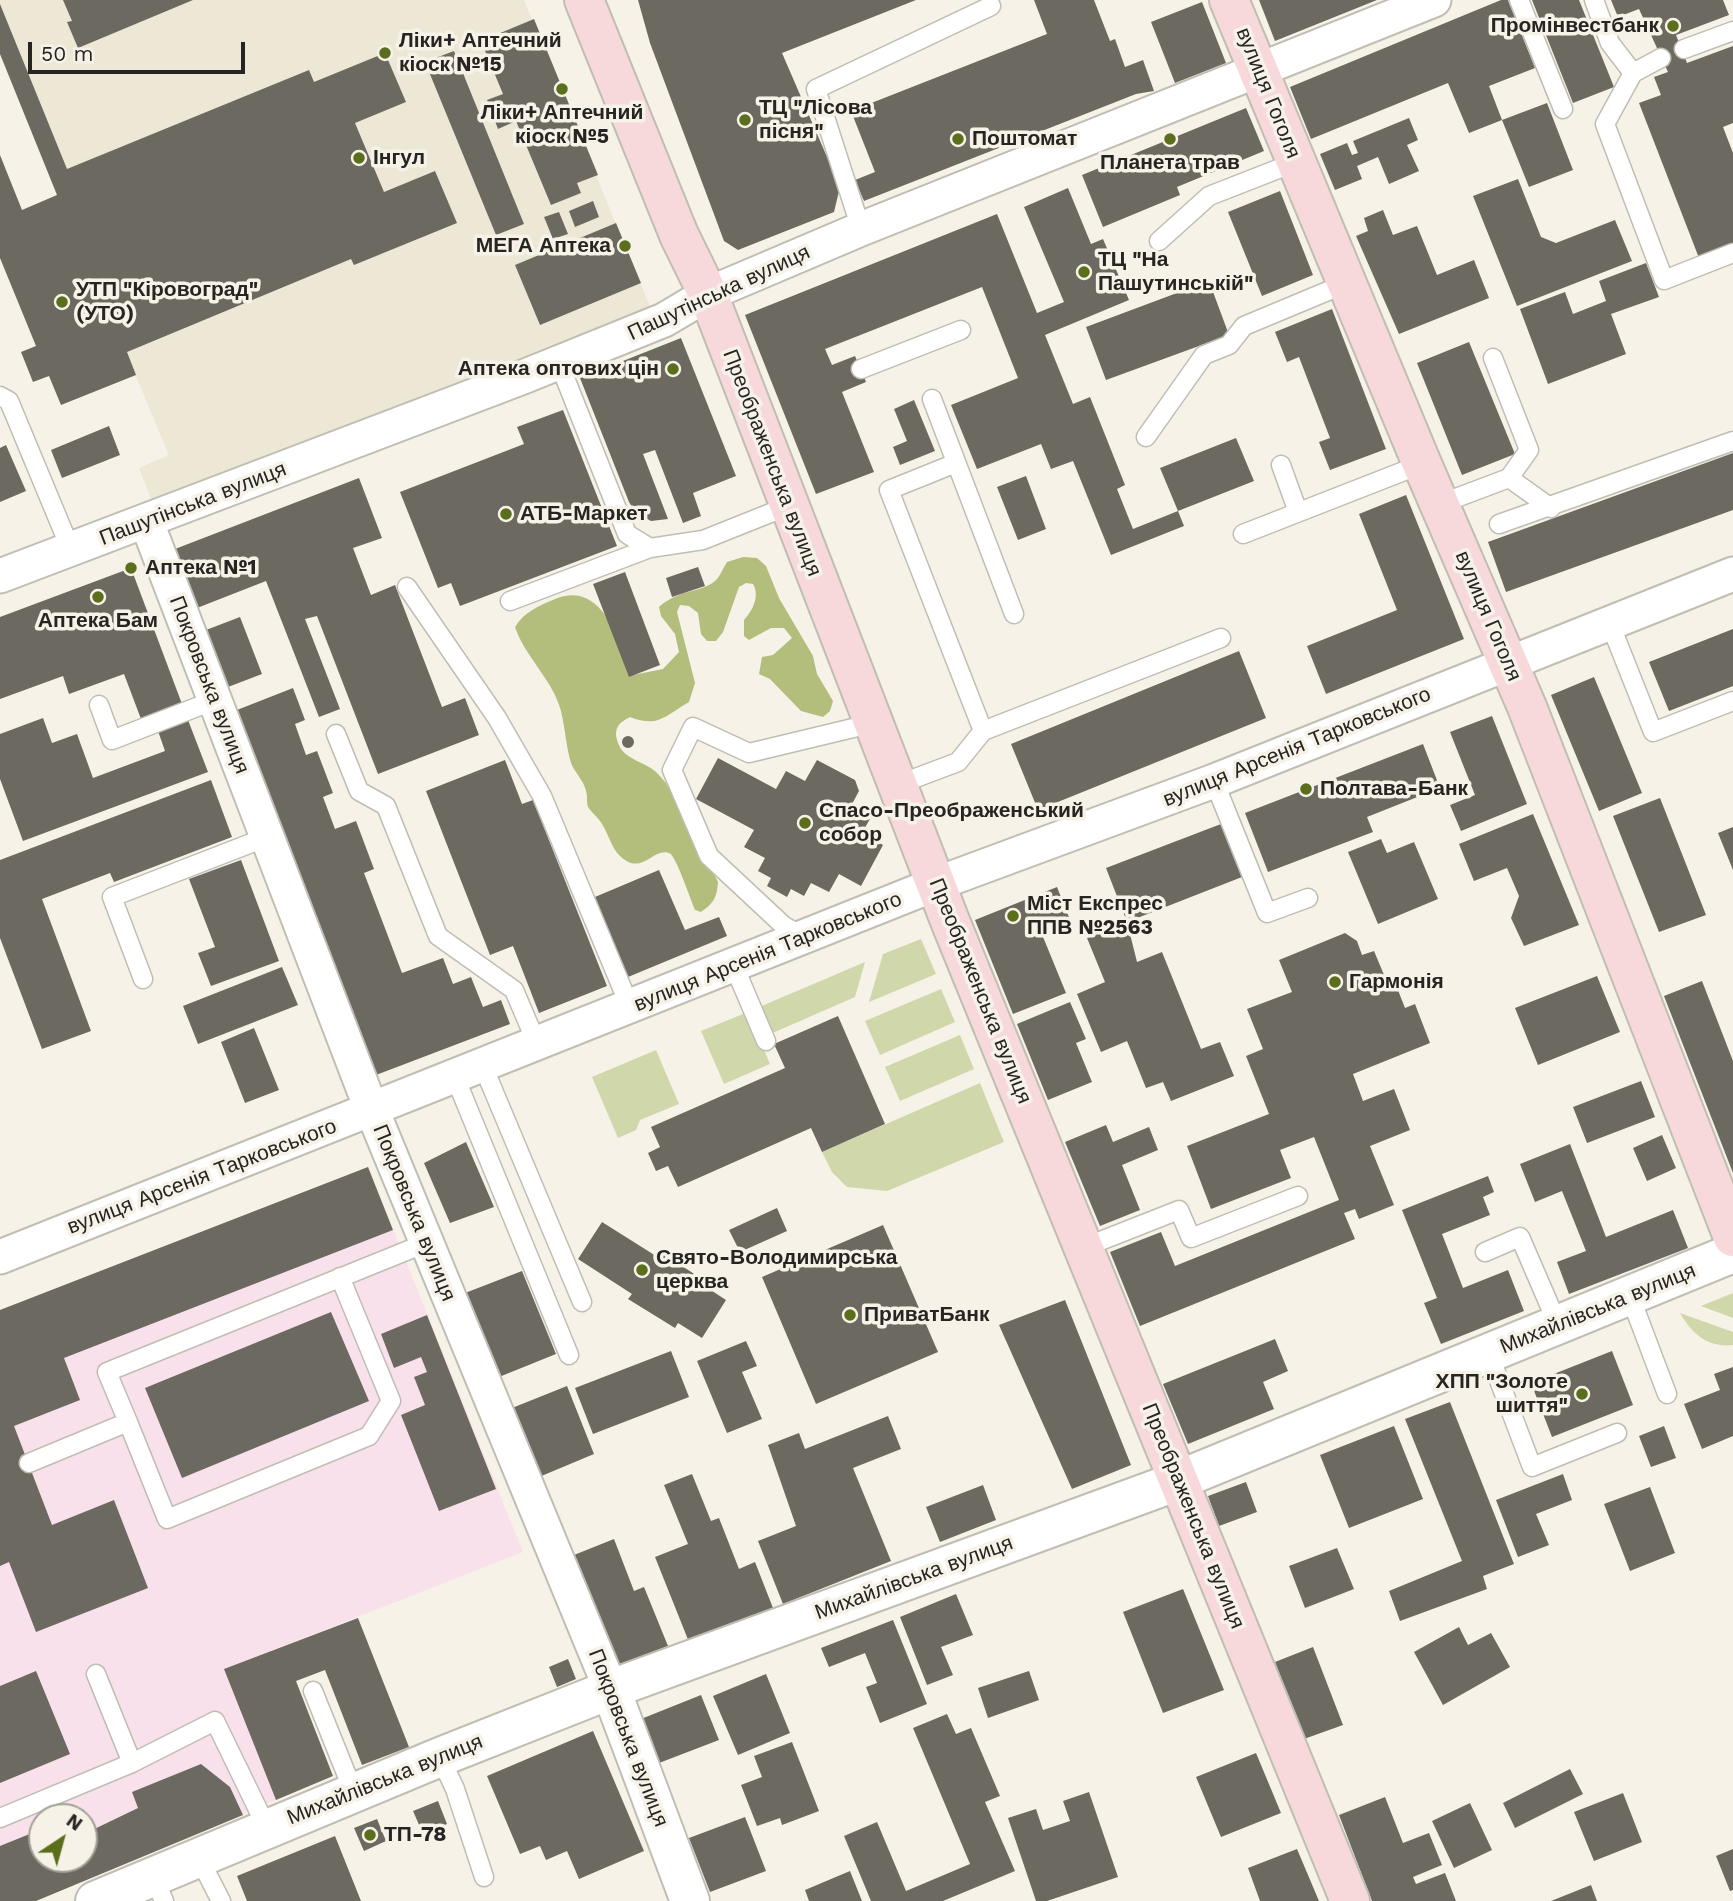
<!DOCTYPE html>
<meta charset="utf-8">
<style>
body{margin:0}
#map{position:relative;width:1733px;height:1901px;overflow:hidden;background:#f6f2e8;font-family:"Work Sans",sans-serif}
canvas{display:block}
.north{position:absolute;left:28px;top:1803px;width:70px;height:70px;box-sizing:border-box;background:#f6f2e8;border:2px solid #a3a098;border-radius:50%;rotate:36deg;font-size:19px;font-weight:700;line-height:28px;text-align:center;color:#262521}
.north::after{content:'';display:block;margin:auto;width:24px;height:32px;background:#5a6e1c;clip-path:polygon(50% 0,100% 100%,50% 72%,0 100%)}
.scale{position:absolute;left:28px;top:42px;width:217px;height:32px;box-sizing:border-box;border:4px solid #262521;border-top:0;padding-left:9px;font-size:21px;line-height:24px;white-space:nowrap;color:#262521;-webkit-text-stroke:5px #f6f2e8;paint-order:stroke}
</style>
<div id="map">
<canvas width="1733" height="1901"></canvas>
<div class="north">N</div>
<div class="scale">50 m</div>
</div>
<script>
const ctx = document.querySelector('canvas').getContext('2d');
ctx.lineJoin = 'round';
function fillPath(path, color) { ctx.fillStyle = color; ctx.fill(path, 'evenodd'); }
function trace(path, color, width, dash) { ctx.strokeStyle = color; ctx.lineWidth = width; ctx.lineCap = dash ? 'butt' : 'round'; ctx.setLineDash(dash || []); ctx.stroke(path); }
function write(font, color, halo, rows, align = 'center') {
  ctx.font = font + ' "Work Sans",sans-serif'; ctx.lineWidth = 7; ctx.setLineDash([]); ctx.textBaseline = 'middle'; ctx.strokeStyle = halo; ctx.fillStyle = color; for (const [text, x, y, turn = 0] of rows) {
    ctx.save(); ctx.translate(x, y); ctx.rotate((+turn || 0) * Math.PI / 180); ctx.textAlign = isNaN(turn) ? turn : align; if (halo) ctx.strokeText(text, 0, 0); ctx.fillText(text, 0, 0); ctx.restore();
  }
}
const built = new Path2D(`
 M0 0H524L651 309 154 506 139 468 169 455 0 54Z`);
const industrial = new Path2D(`
 M368 1167 523 1552 225 1669 276 1800 36 1901H0V1310ZM42 1817H84V1859H42Z`);
const green = new Path2D(`
 M921 939 936 974 869 1002 883 954Z
 M865 962 855 997 768 1035 757 1008Z
 M941 989 955 1022 880 1055 865 1021Z
 M748 1012 770 1064 724 1084 701 1031Z
 M960 1035 974 1069 900 1101 885 1067Z
 M656 1050 679 1104 640 1120 636 1130 618 1138 592 1077Z
 M980 1083 1004 1142 887 1191 847 1187 832 1172 822 1152Z
 M1733 1293V1318L1701 1306Z
 M1680 1313 1733 1332V1345C1708 1348 1692 1334 1680 1313Z`);
const forest = new Path2D(`
 M743 557 757 558 766 566 779 598 813 656 817 674 833 701 830 711 823 717 801 711 770 679 759 674 762 657 773 655 792 638 784 628H771L749 640 744 636V620C753 610 760 596 753 584L746 583 739 587 723 632 716 641H707L701 634 698 613 689 606 680 605 677 612 695 683 689 702C665 716 658 728 630 717 618 723 613 729 618 743 624 760 644 761 656 772 679 793 704 853 718 882 717 897 714 903 701 912L695 910C690 899 676 855 669 853 653 847 642 877 620 856 612 849 608 833 602 824 598 817 592 813 588 807 586 802 588 796 586 791 584 781 575 773 571 763 566 746 565 727 561 711 553 680 525 657 515 627 525 611 539 606 555 599 586 586 605 609 617 636 624 649 619 664 633 675L663 669 679 652 675 634 661 616 659 607C679 589 701 593 715 581 720 577 723 568 727 562Z`);
const building = new Path2D(`
 M63 0H193L78 48 67 22 72 21Z
 M638 0H916L782 53 840 187 834 212 738 250 724 241 650 43Z
 M1034 0H1094L1110 41 1115 39 1125 67 1143 60 1154 91 1136 94 864 201 855 180 875 172 851 111 1047 34Z
 M1259 0H1377L1275 41Z
 M1501 0H1508L1535 68 1489 86 1502 120 1469 133 1448 83 1311 139 1290 87Z
 M1532 0H1579L1614 87 1573 103Z
 M1611 0H1723L1729 15 1676 35 1687 63 1733 46V123L1723 127 1733 153V245L1699 258 1639 103 1661 95 1654 77 1668 72 1639 9 1618 17Z
 M1202 2 1226 63 1175 83 1151 22Z
 M0 4 67 169 309 70 314 82 385 53 406 102 355 123 384 192 435 171 457 223 354 265 351 259 127 352 136 375 61 405 49 376 33 382 21 352 36 346 0 258V155L22 210 57 195 0 54Z
 M534 19 598 175 577 183 581 193 551 205 516 121 498 129 487 100 503 94 481 41Z
 M454 51 524 224 496 235 425 62Z
 M1547 103 1573 170 1529 187 1502 120Z
 M1246 108 1264 151 1177 187 1180 195 1103 227 1082 175Z
 M1409 118 1418 140 1407 145 1419 171 1389 184 1378 157 1357 166 1362 179 1335 190 1320 154 1347 143 1352 155 1358 153 1353 141Z
 M1518 179 1541 237 1556 243 1615 220 1632 261 1517 306 1473 196Z
 M1068 188 1091 244 1103 239 1129 300 1045 335 1073 404 1090 397 1125 485 1117 489 1133 529 1178 511 1184 526 1111 555 1073 461 1051 469 1041 444 977 469 951 405 1018 378 982 287 825 349 832 365 855 356 866 382 842 392 874 472 816 494 745 315 997 214 1037 313 1064 302 1024 207Z
 M1280 191 1313 275 1262 296 1228 212Z
 M593 201 599 217 575 227 569 211Z
 M1383 210 1393 235 1417 226 1437 275 1474 260 1489 298 1399 334 1356 236 1368 231 1364 218Z
 M559 212 568 234 553 239 544 217Z
 M616 223 641 283 540 325 515 265Z
 M1646 263 1659 297 1611 314 1626 354 1548 384 1520 309 1565 292 1573 314 1606 301 1599 281Z
 M1209 281 1229 335 1106 380 1086 327Z
 M1332 309 1386 449 1330 470 1319 442 1330 438 1299 357 1287 362 1275 332Z
 M681 338 736 476 693 493 701 516 683 523 655 450 643 454 668 519 651 521 636 513 629 502 580 378Z
 M1469 342 1515 454 1462 475 1417 363Z
 M914 400 935 451 900 465 893 447 907 441 894 409Z
 M563 410 617 546 460 606 451 583 438 588 400 492 524 444 517 427Z
 M109 426 120 455 62 478 51 450Z
 M1236 438 1254 481 1178 511 1160 468Z
 M6 445 26 491 0 502V448Z
 M1733 453V510L1506 592 1488 542Z
 M1026 476 1046 529 1018 540 997 487Z
 M359 478 382 538 353 548 371 595 395 585 442 707 465 698 479 735 378 774 317 616 305 619 340 709 319 717 266 581 197 608 175 549Z
 M1406 495 1464 639 1326 694 1307 646 1397 610 1359 514Z
 M698 567 705 586 672 597 666 578Z
 M131 568 182 704 141 719 124 674 69 694 63 676 0 699V617Z
 M625 572 660 665 629 677 593 584Z
 M240 617 262 674 228 687 206 630Z
 M1733 629V686L1669 711 1649 662Z
 M1239 651 1266 718 1038 810 1011 744Z
 M1594 677 1642 793 1599 811 1551 695Z
 M293 688 305 720 295 724 306 755 317 751 333 793 323 797 335 829 356 821 374 869 364 873 402 973 443 958 453 984 471 977 483 1007 501 1000 510 1024 376 1075 237 710Z
 M1492 716 1527 804 1461 831 1450 805 1475 795 1450 732Z
 M43 718 52 743 77 734 93 778 165 751 158 731 188 720 208 772 23 841 0 779V734Z
 M622 742a6 6 0 1 1 12 0a6 6 0 1 1-12 0Z
 M1423 744 1440 788 1367 817 1373 832 1268 872 1245 813Z
 M718 758 776 789 786 771 805 781 817 760 855 780 859 791 851 806 871 817 862 833 883 845 861 886 839 874 829 892 811 883 804 896 791 889 787 897 767 886 771 878 758 871 765 858 744 847 754 830 696 799Z
 M505 760 522 804 533 800 607 986 539 1013 513 946 490 955 426 791Z
 M211 780 232 837 114 882 110 873 42 899 91 1031 42 1049 0 938V860Z
 M1660 798 1706 915 1659 932 1613 816Z
 M1533 814 1579 925 1524 946 1511 918 1519 896 1507 868 1474 881 1459 844Z
 M1221 824 1242 877 1127 922 1106 868Z
 M1733 827V870L1718 833Z
 M1381 839 1387 853 1414 842 1438 899 1378 924 1348 852Z
 M241 860 279 961 211 986 198 953 215 947 189 879Z
 M659 870 685 930 719 917 727 936 628 977 595 897Z
 M1057 887 1070 920 1041 932 1066 993 1013 1014 975 920Z
 M1127 922 1137 962 1162 952 1201 1049 1220 1042 1234 1076 1171 1101 1163 1082 1146 1088 1127 1041 1101 1052 1077 994 1105 982 1087 938Z
 M1345 933 1357 941 1362 955 1374 951 1387 982 1394 980 1405 1008 1415 1004 1430 1043 1353 1074 1363 1101 1394 1089 1410 1130 1370 1146 1394 1205 1359 1219 1355 1209 1344 1213 1355 1239 1140 1326 1110 1252 1161 1232 1175 1266 1339 1200 1314 1137 1280 1150 1291 1178 1211 1209 1187 1146 1269 1114 1246 1056 1263 1049 1247 1009 1292 992 1279 960Z
 M282 967 298 1005 198 1044 183 1006Z
 M1597 976 1620 1032 1538 1065 1515 1008Z
 M1702 981 1733 1061V1173L1664 996Z
 M1070 1002 1086 1039 1076 1043 1092 1082 1048 1100 1017 1024Z
 M838 1016 885 1124 822 1152 811 1128 678 1187 668 1166 656 1171 648 1153 660 1147 651 1127 785 1068 774 1044Z
 M254 1028 279 1090 245 1103 221 1042Z
 M1641 1081 1655 1117 1587 1143 1573 1107Z
 M1106 1125 1113 1142 1149 1127 1158 1150 1122 1165 1140 1210 1100 1226 1065 1142Z
 M1662 1135 1676 1168 1647 1181 1633 1148Z
 M466 1142 494 1207 450 1223 424 1163Z
 M1570 1144 1606 1237 1673 1210 1688 1248 1569 1294 1557 1262 1586 1251 1562 1191 1535 1202 1520 1164Z
 M368 1167 393 1230 64 1358 80 1400 14 1426 52 1525 114 1500 148 1588 36 1632 9 1562 0 1566V1310Z
 M1488 1176 1494 1192 1483 1197 1490 1215 1442 1234 1463 1288 1508 1270 1524 1311 1441 1344 1424 1303 1437 1298 1402 1210Z
 M777 1208 787 1231 740 1252 729 1230Z
 M602 1222 656 1256 659 1251 705 1281 703 1285 726 1300 702 1338 678 1323 675 1328 628 1299 632 1294 578 1259Z
 M883 1225 938 1352 816 1404 762 1277Z
 M522 1271 556 1354 499 1377 465 1293Z
 M1065 1300 1131 1465 1072 1489 999 1325Z
 M331 1312 369 1401 182 1478 145 1388Z
 M427 1315 496 1489 439 1511 401 1415 425 1405 414 1377 427 1372 421 1357 394 1368 381 1334Z
 M1275 1339 1288 1371 1263 1382 1274 1409 1188 1444 1163 1384Z
 M746 1341 757 1366 742 1372 762 1419 727 1433 697 1361Z
 M671 1351 689 1397 593 1434 575 1388Z
 M1612 1351 1633 1405 1552 1437 1531 1383Z
 M1733 1367V1436L1702 1449 1684 1404 1720 1390 1714 1374Z
 M567 1386 594 1454 539 1477 512 1408Z
 M1450 1402 1514 1564 1483 1576 1487 1589 1400 1621 1389 1591 1462 1561 1405 1419Z
 M888 1416 901 1449 853 1468 891 1561 783 1604 758 1541 796 1526 768 1445 799 1433 805 1449Z
 M1394 1426 1423 1499 1349 1528 1320 1455Z
 M1664 1426 1676 1458 1651 1467 1639 1436Z
 M692 1474 711 1521 719 1518 739 1569 755 1562 773 1608 689 1642 655 1557 688 1544 664 1485Z
 M1563 1474 1572 1500 1536 1514 1549 1545 1518 1557 1496 1500Z
 M1246 1482 1257 1512 1219 1526 1208 1496Z
 M983 1485 996 1520 940 1542 926 1507Z
 M1650 1487 1675 1553 1630 1571 1604 1504Z
 M614 1539 634 1591 644 1587 668 1646 618 1666 574 1555Z
 M1337 1548 1354 1589 1305 1608 1289 1566Z
 M1183 1589 1224 1690 1163 1713 1123 1612Z
 M956 1594 973 1635 941 1647 953 1675 927 1685 900 1617Z
 M358 1618 409 1747 362 1765 325 1670 296 1681 333 1776 276 1800 224 1669Z
 M893 1620 927 1704 880 1723 866 1687 877 1683 865 1653 829 1667 821 1648Z
 M1459 1627 1468 1645 1491 1633 1510 1667 1443 1705 1414 1652Z
 M1313 1647 1343 1725 1304 1739 1275 1662Z
 M568 1659 576 1679 557 1687 549 1667Z
 M36 1671 70 1754 0 1783V1686Z
 M1029 1671 1039 1700 988 1718 978 1688Z
 M766 1674 790 1733 738 1755 713 1696Z
 M701 1695 719 1740 659 1763 641 1719Z
 M947 1714 956 1734 971 1728 1000 1796 985 1802 1015 1871 943 1901H871L844 1836 877 1822 906 1891 970 1864 913 1728Z
 M593 1731 644 1851 579 1879 567 1851 546 1860 540 1846 520 1854 487 1776Z
 M792 1742 819 1811 782 1825 780 1818 757 1826 741 1785 762 1777 754 1756Z
 M1256 1753 1281 1813 1221 1837 1196 1777Z
 M201 1764 230 1787 243 1815 36 1901H0V1846L42 1829V1859H84V1834L138 1808 132 1792Z
 M1570 1769 1583 1794 1515 1828 1503 1803Z
 M1089 1792 1118 1877 1047 1901H1036L1008 1818 1036 1809 1043 1830 1070 1821 1063 1801Z
 M1623 1793 1642 1842 1594 1861 1574 1812Z
 M1385 1797 1403 1843 1429 1833 1442 1865 1413 1877 1416 1884 1445 1873 1456 1901H1372L1339 1815Z
 M438 1801 447 1824 423 1834 413 1811Z
 M1470 1803 1492 1850 1454 1868 1432 1821Z
 M745 1817 766 1871 710 1892 689 1838Z
 M377 1819 386 1841 364 1851 354 1828Z
 M335 1836 361 1901H247L237 1876Z
 M1297 1849 1319 1901H1260L1248 1868Z
 M1733 1849V1890L1730 1891 1716 1856Z
 M850 1871 862 1901H809L805 1890Z
 M1591 1885 1597 1901H1551Z`);
const service = new Path2D(`
 M1519 0 1563 109
 M1594 0 1610 43 1633 73
 M1684 49 1733 31
 M1661 58 1633 73 1605 124 1664 280 1733 253
 M861 229 816 89 991 6
 M1159 241 1209 196 1296 162
 M1493 358 1529 450 1509 478
 M559 363 627 534 650 548 703 540 788 506
 M861 369 961 330
 M0 396 9 401 71 550
 M932 399 1014 614
 M1146 437 1204 355 1229 345 1244 326 1347 283
 M956 463 889 490 983 731
 M1281 465 1298 512
 M1440 504 1509 478 1551 508
 M1499 524 1733 441
 M1243 534 1422 464
 M407 587 497 718 542 796 630 1007
 M510 601 650 548
 M1609 621 1653 732 1733 701
 M99 705 112 740 215 700
 M336 734 359 791 386 806 438 936 514 990 537 1044
 M1214 781 1267 913 1308 898
 M897 785 958 762 983 731 1221 638
 M804 937 784 926 709 856 672 770 693 727 749 753 874 723
 M734 966 766 1041
 M143 979 112 897 267 837
 M483 1066 582 1302
 M455 1077 569 1355
 M1085 1247 1179 1210 1191 1238 1298 1196
 M1485 1252 1520 1237 1558 1325
 M1630 1296 1667 1394
 M1489 1354 1532 1467 1617 1433
 M128 1422 167 1519 369 1436 391 1401 340 1277
 M29 1463 128 1422 107 1372 426 1243
 M96 1674 132 1763
 M313 1691 354 1793
 M440 1757 455 1789 484 1877
 M0 1818 132 1763 215 1721 267 1828
 M199 1858 221 1901
 M154 1878 164 1901`);
const minor = new Path2D(`
 M147 523 365 1093 611 1690
 M0 576 523 377 664 320 708 294 861 229 1434 0
 M0 1257 936 884 1214 781 1733 574`);
const tertiary = new Path2D(`
 M611 1690 690 1901
 M95 1901 440 1757 622 1685 1159 1488 1733 1253`);
const secondary = new Path2D(`
 M584 0 679 235 708 294 950 921 1350 1901
 M1229 0 1422 464 1527 707 1733 1237`);
const markers = [
 [1673,26,7,"#5a6e1c"],
 [385,53,7,"#5a6e1c"],
 [562,89,7,"#5a6e1c"],
 [745,120,7,"#5a6e1c"],
 [958,139,7,"#5a6e1c"],
 [1170,139,7,"#5a6e1c"],
 [359,158,7,"#5a6e1c"],
 [625,246,7,"#5a6e1c"],
 [1084,272,7,"#5a6e1c"],
 [62,302,7,"#5a6e1c"],
 [673,369,7,"#5a6e1c"],
 [506,514,7,"#5a6e1c"],
 [131,568,7,"#5a6e1c"],
 [98,597,7,"#5a6e1c"],
 [1306,789,7,"#5a6e1c"],
 [805,823,7,"#5a6e1c"],
 [1013,916,7,"#5a6e1c"],
 [1335,982,7,"#5a6e1c"],
 [642,1270,7,"#5a6e1c"],
 [850,1315,7,"#5a6e1c"],
 [1582,1394,7,"#5a6e1c"],
 [370,1835,7,"#5a6e1c"]
];
const poiNames = [
 ["Промінвестбанк",1659,26,"right"],
 ["Ліки+ Аптечний",399,41],
 ["кіоск №15",399,65],
 ["ТЦ \"Лісова",759,108],
 ["пісня\"",759,132],
 ["Ліки+ Аптечний",562,113,"center"],
 ["кіоск №5",562,137,"center"],
 ["Поштомат",972,139],
 ["Інгул",373,158],
 ["Планета трав",1170,163,"center"],
 ["МЕГА Аптека",611,246,"right"],
 ["ТЦ \"На",1098,260],
 ["Пашутинській\"",1098,284],
 ["УТП \"Кіровоград\"",76,290],
 ["(УТО)",76,314],
 ["Аптека оптових цін",659,369,"right"],
 ["АТБ-Маркет",520,514],
 ["Аптека №1",145,568],
 ["Аптека Бам",98,621,"center"],
 ["Полтава-Банк",1320,789],
 ["Спасо-Преображенський",819,811],
 ["собор",819,835],
 ["Міст Експрес",1027,904],
 ["ППВ №2563",1027,928],
 ["Гармонія",1349,982],
 ["Свято-Володимирська",656,1258],
 ["церква",656,1282],
 ["ПриватБанк",864,1315],
 ["ХПП \"Золоте",1568,1382,"right"],
 ["шиття\"",1568,1406,"right"],
 ["ТП-78",384,1835]
];
const streetNames = [
 ["вулиця Гоголя",1268,93,68],
 ["Пашутінська вулиця",719,293,-25],
 ["Преображенська вулиця",772,463,69],
 ["Пашутінська вулиця",193,504,-21],
 ["вулиця Гоголя",1488,616,67],
 ["Покровська вулиця",209,685,69],
 ["вулиця Арсенія Тарковського",1297,747,-22],
 ["вулиця Арсенія Тарковського",768,952,-22],
 ["Преображенська вулиця",980,991,68],
 ["вулиця Арсенія Тарковського",202,1177,-21],
 ["Покровська вулиця",414,1213,68],
 ["Михайлівська вулиця",1598,1309,-22],
 ["Преображенська вулиця",1193,1516,68],
 ["Михайлівська вулиця",914,1578,-20],
 ["Покровська вулиця",628,1738,69],
 ["Михайлівська вулиця",385,1780,-22]
];
fillPath(built, '#ede7d6');
fillPath(industrial, '#f9e1eb');
fillPath(green, '#d0d8ab');
fillPath(forest, '#b3be7c');
fillPath(building, '#6c6961');
trace(service, '#c0bdb3', 21);
trace(minor, '#c0bdb3', 37);
trace(tertiary, '#c0bdb3', 42);
trace(secondary, '#c0bdb3', 42);
trace(service, '#fff', 18);
trace(minor, '#fff', 33);
trace(tertiary, '#fff', 38);
trace(secondary, '#f8d9db', 38);
for (const [x, y, r, color] of markers) { const dot = new Path2D(); dot.arc(x, y, r, 0, 2 * Math.PI); ctx.fillStyle = color; ctx.fill(dot); trace(dot, '#f6f2e8', 2.5); }
write('bold 21px', '#262521', '#f6f2e8', poiNames, 'left');
write('21px', '#262521', '#f6f2e8', streetNames);
</script>
